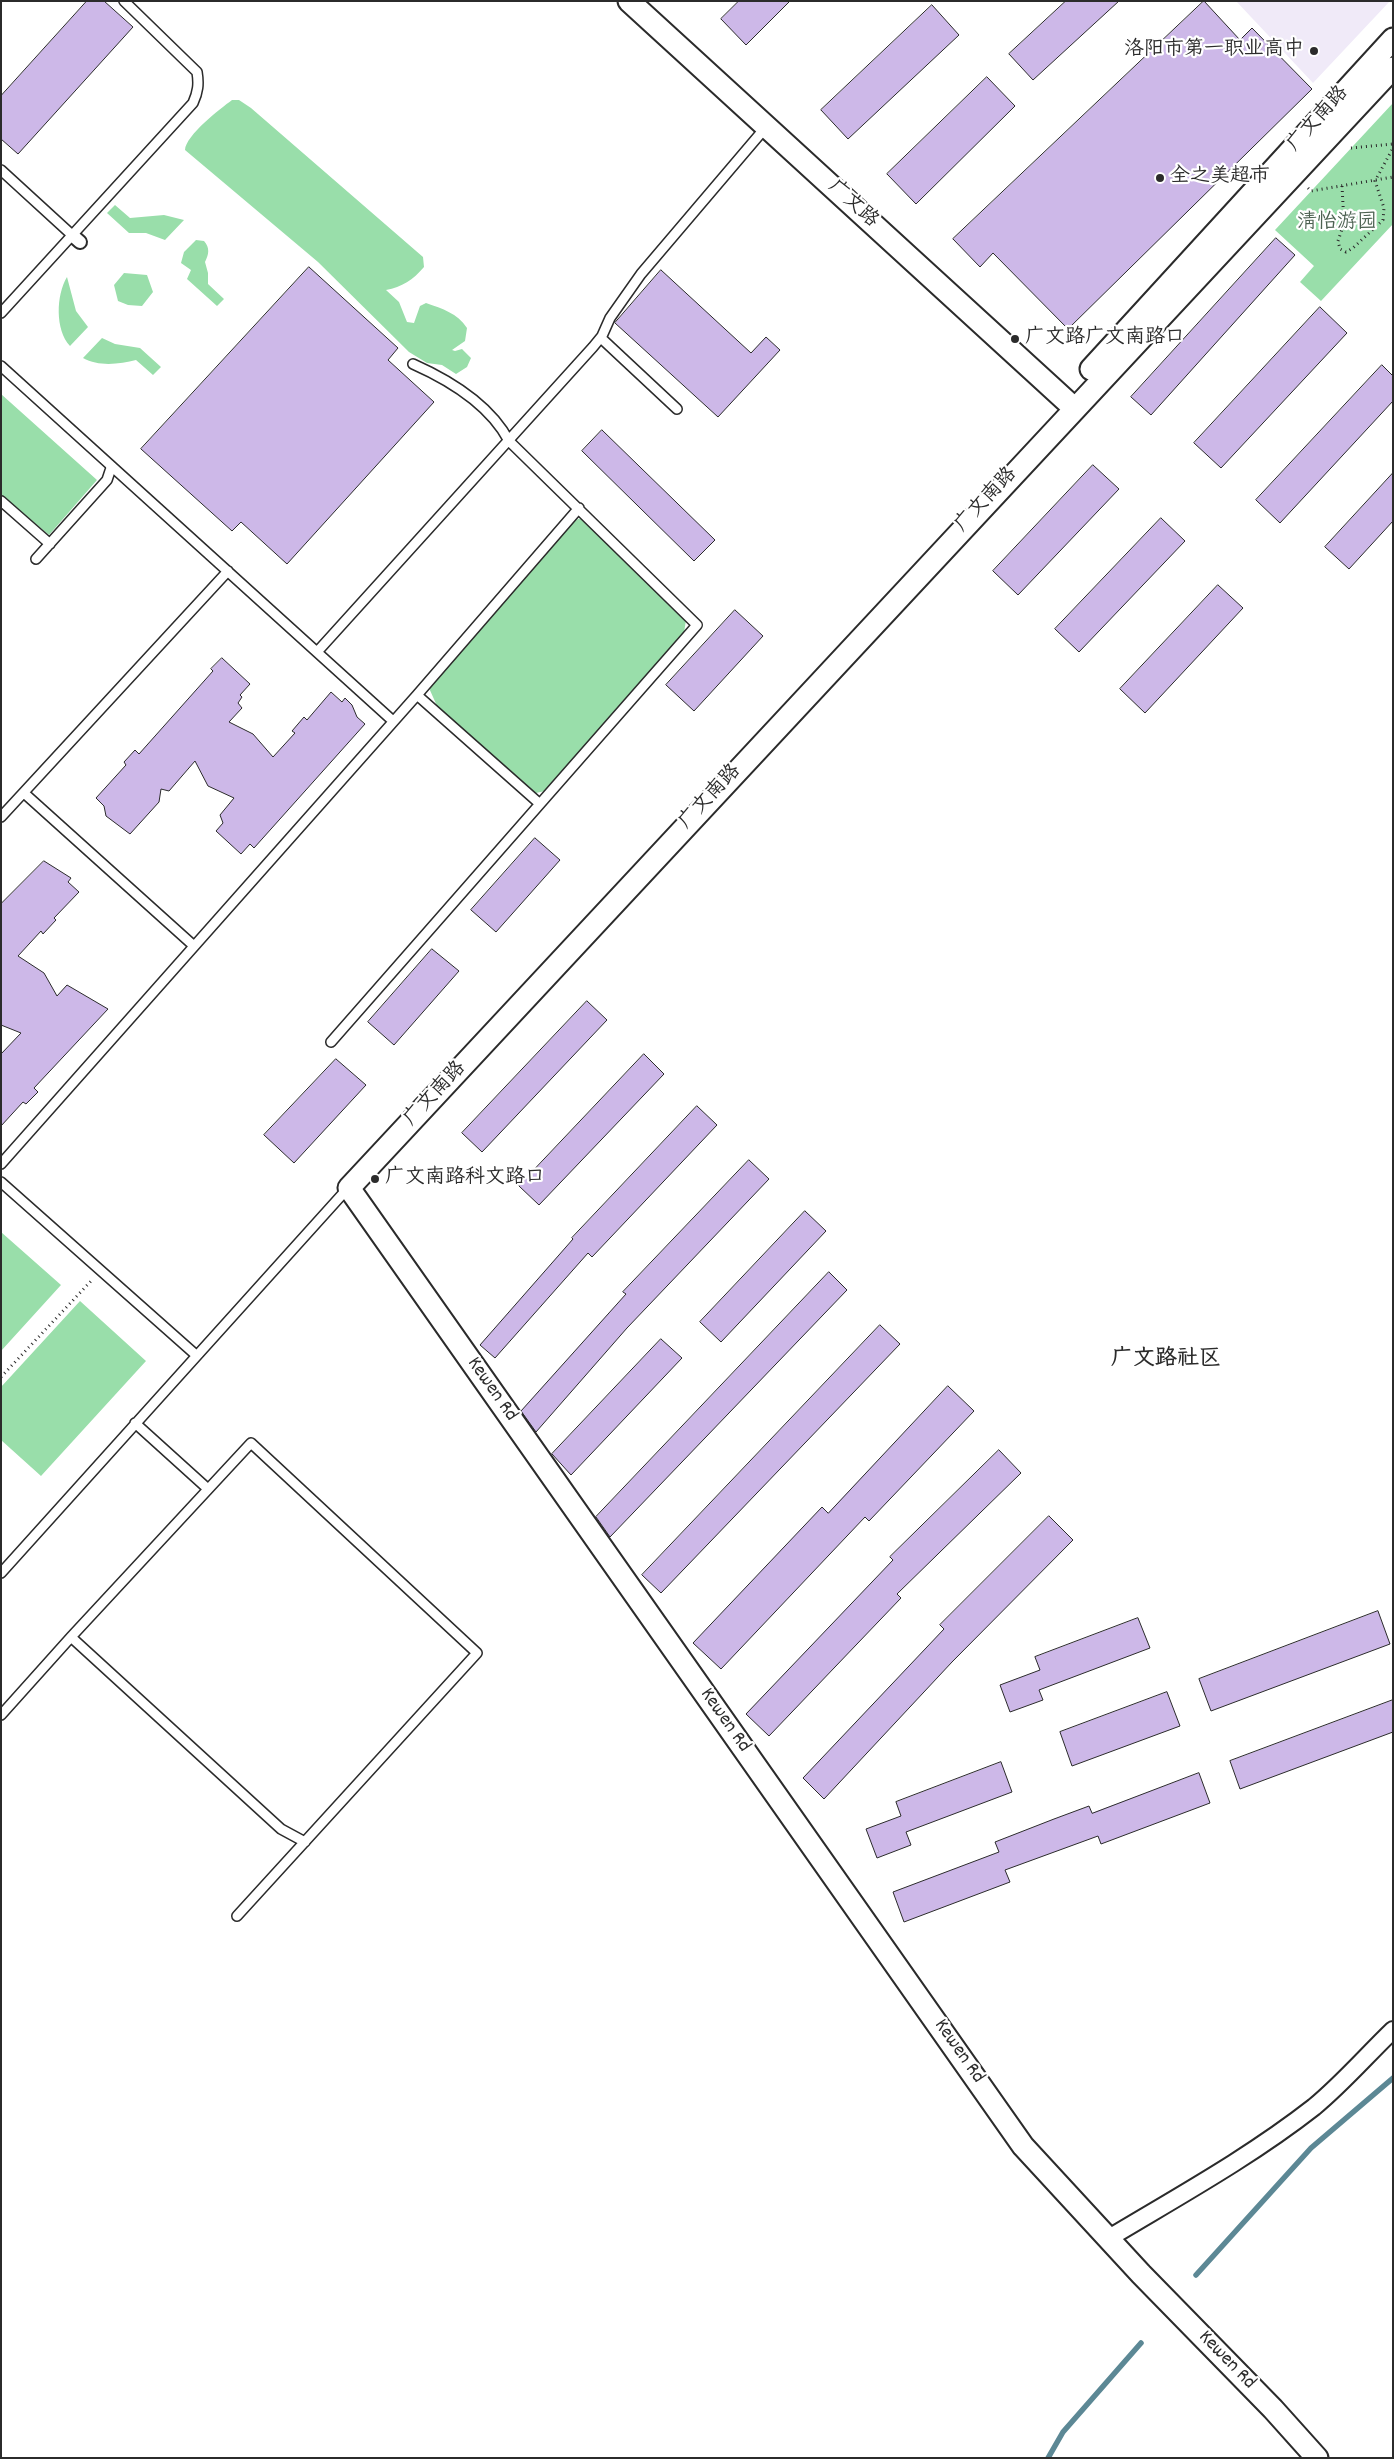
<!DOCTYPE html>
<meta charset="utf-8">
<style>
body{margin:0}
#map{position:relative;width:1394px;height:2459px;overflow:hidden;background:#fff;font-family:Dekko,sans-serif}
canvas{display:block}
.frame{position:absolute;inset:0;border:2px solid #2b2b2b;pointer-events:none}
</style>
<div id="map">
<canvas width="1394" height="2459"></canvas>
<div class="frame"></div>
</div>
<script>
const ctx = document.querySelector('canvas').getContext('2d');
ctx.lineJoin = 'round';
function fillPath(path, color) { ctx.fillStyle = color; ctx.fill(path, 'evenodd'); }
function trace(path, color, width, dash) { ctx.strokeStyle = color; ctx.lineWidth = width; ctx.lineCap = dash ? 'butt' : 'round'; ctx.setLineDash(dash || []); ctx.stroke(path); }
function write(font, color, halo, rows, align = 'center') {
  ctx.font = font + ' Dekko,"LXGW WenKai TC",sans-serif'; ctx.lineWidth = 4.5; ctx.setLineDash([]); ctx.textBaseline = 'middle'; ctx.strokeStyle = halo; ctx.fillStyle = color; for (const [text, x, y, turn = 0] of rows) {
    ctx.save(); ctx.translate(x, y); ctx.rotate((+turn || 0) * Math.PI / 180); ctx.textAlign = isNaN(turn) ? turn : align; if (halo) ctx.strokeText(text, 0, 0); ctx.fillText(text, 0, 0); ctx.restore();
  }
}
const built = new Path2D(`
 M1236 1H1390L1313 83Z`);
const green = new Path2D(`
 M232 100H239L251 108 423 257 424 267C413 280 402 287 386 290L399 302 407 322 414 323 420 306 426 303C443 309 457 313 467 328L465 341 452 350 455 351 462 349 471 358 467 367 456 374 442 365 427 363 409 352 318 262 185 150C186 135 220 109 232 100Z
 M1393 103V224L1321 301 1300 282 1314 266 1275 230Z
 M115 205 130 218 164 215 184 220 165 240 146 233H129L107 213Z
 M196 240 204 241C210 248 209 254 205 262L208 273V284L224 299 217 306 187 279 191 270 181 263 184 252Z
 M124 273 147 275 153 292 142 306 128 305 118 301 114 285Z
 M67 277 76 311 88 327 70 346C55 330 56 295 67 277Z
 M102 338 115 344 140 348 161 367 153 375 136 360C120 364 99 367 83 358Z
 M1 394 97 480 49 535 1 495Z
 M584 518 686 620 684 633 545 791 536 793 437 706 429 688 570 525 578 519Z
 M1 1232 61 1285 1 1351Z
 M80 1301 146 1361 41 1476 1 1440V1387Z`);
const stream = new Path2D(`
 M1196 2275 1311 2148 1393 2078
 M1048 2458 1063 2432 1141 2343`);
const building = new Path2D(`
 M87 1H104L133 27 18 154 1 139V96Z
 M739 1H790L746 45 721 19Z
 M1066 1H1119L1033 80 1009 54Z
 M1204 1 1240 40 1252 28 1312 89 1068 329 993 253 980 267 953 239Z
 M932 5 959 35 848 139 821 110Z
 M987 77 1015 106 916 204 887 174Z
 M1276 238 1295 255 1151 415 1131 397Z
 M309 267 398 348 388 360 434 402 287 564 241 522 232 531 141 449Z
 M661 270 751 353 766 337 780 350 718 417 615 323Z
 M1320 307 1347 333 1221 468 1194 443Z
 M1382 365 1393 376V401L1280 523 1256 500Z
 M602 430 715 540 694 561 582 451Z
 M1093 465 1119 489 1018 595 993 571Z
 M1393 473V521L1349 569 1325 547Z
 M1161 518 1185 541 1079 652 1055 629Z
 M1218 585 1243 608 1145 713 1120 689Z
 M735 610 763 636 694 711 666 685Z
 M222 658 250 684 240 695 242 697 238 703 242 708 229 722 253 734 273 757 295 733 292 731 304 717 307 720 331 692 342 702 345 698 352 705 357 717 365 724 254 848 250 844 241 854 216 831 223 823 220 815 234 798 208 786 195 761 169 791 161 789 159 802 130 834 106 816 104 806 96 798 126 765 124 762 135 750 139 754 213 671 211 669Z
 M535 838 560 860 496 932 471 910Z
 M44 861 71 878 68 882 79 892 54 918 56 920 43 934 41 931 18 956 44 973 57 996 67 985 108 1009 34 1088 38 1092 26 1104 23 1102 1 1126V1054L21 1033 1 1025V904Z
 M432 949 459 971 394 1045 368 1022Z
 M587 1001 607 1020 482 1152 462 1133Z
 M644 1054 664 1074 539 1205 519 1186Z
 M336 1059 366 1085 294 1163 264 1135Z
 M697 1106 717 1125 592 1257 588 1253 495 1358 480 1345 573 1239 572 1238Z
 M749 1160 769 1179 627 1328 536 1432 521 1411 626 1294 623 1292Z
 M805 1211 826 1231 721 1342 700 1322Z
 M829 1272 847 1290 610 1537 596 1517Z
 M880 1325 900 1344 661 1593 642 1575Z
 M661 1339 682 1358 571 1475 552 1454Z
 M948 1386 974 1411 869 1521 865 1517 721 1669 693 1643 822 1507 828 1513Z
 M999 1450 1021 1473 897 1594 901 1598 769 1736 746 1714 893 1560 890 1557Z
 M1049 1516 1073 1540 952 1662 824 1799 803 1778 944 1629 940 1625Z
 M1378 1611 1390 1644 1211 1711 1199 1679Z
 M1138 1618 1150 1648 1039 1690 1043 1700 1010 1712 1000 1685 1040 1670 1035 1657Z
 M1167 1692 1180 1726 1072 1766 1060 1732Z
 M1393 1700V1732L1240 1789 1230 1761Z
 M1001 1762 1012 1792 906 1832 911 1845 877 1858 866 1829 901 1816 896 1802Z
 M1199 1773 1210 1803 1101 1844 1098 1836 1005 1870 1010 1882 904 1922 893 1892 999 1852 995 1842 1054 1819 1089 1806 1092 1813Z`);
const path = new Path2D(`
 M1351 148 1393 144
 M1342 186 1344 223 1338 241 1340 249 1346 252 1353 248 1383 220 1384 208 1375 181 1393 148
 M1308 188 1311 191 1393 177
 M1 1377 92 1280`);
const service = new Path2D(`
 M1 170 72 235
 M1 313 193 103C198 92 199 84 197 72L124 1
 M601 338 677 409
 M1 366 393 721
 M1 501 50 544
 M36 559 107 480 111 468 110 465
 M317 652 593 347 602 336 610 318 641 274 766 127
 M417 695 540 804
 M24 793 194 946
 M1 817 228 571
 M331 1042 697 625 509 441C490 405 449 380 413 364
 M1 1164 417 695 579 508
 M1 1182 196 1355
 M135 1423 208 1489
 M1 1573 348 1188
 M71 1637 281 1829 305 1842
 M1 1715 71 1637 251 1443 477 1653 237 1916`);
const pedestrian = new Path2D(`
 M72 235 80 242`);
const minor = new Path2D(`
 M1109 2238C1179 2196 1250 2157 1314 2107 1342 2084 1367 2055 1393 2030`);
const tertiary = new Path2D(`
 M629 1 1074 408
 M1091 369 1393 39
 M1317 2458 1273 2409 1141 2274 1023 2146 349 1188 1393 68`);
const markers = [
 [1314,51,5,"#2b2b2b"],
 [1160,178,5,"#2b2b2b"],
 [1015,339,5,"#2b2b2b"],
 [375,1179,5,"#2b2b2b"]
];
const poiNames = [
 ["洛阳市第一职业高中",1304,51,"right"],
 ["全之美超市",1170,178],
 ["广文路广文南路口",1025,339],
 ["广文南路科文路口",385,1179]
];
const streetNames = [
 ["广文南路",1319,120,-48],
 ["广文路",852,205,42],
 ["广文南路",987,501,-47],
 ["广文南路",711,798,-47],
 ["广文南路",436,1095,-47],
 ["Kewen Rd",491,1390,55],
 ["Kewen Rd",724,1721,55],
 ["Kewen Rd",958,2052,55],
 ["Kewen Rd",1226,2361,46]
];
const parkNames = [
 ["清怡游园",1337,224]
];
const quarterNames = [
 ["广文路社区",1166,1361]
];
fillPath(built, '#f0eaf8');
fillPath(green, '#99deaa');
trace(stream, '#5c8895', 5.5);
fillPath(building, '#cdb8e8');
trace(building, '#2b2b2b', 1);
trace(service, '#2b2b2b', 12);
trace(pedestrian, '#2b2b2b', 16);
trace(minor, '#2b2b2b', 20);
trace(tertiary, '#2b2b2b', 25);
trace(path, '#2b2b2b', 3, [1, 4]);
trace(service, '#fff', 9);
trace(pedestrian, '#fff', 12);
trace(minor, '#fff', 16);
trace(tertiary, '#fff', 21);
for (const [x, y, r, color] of markers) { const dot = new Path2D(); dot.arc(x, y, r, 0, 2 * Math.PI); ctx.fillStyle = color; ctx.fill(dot); trace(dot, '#fff', 2); }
write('20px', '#2b2b2b', '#fff', poiNames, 'left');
write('20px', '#2b2b2b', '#fff', streetNames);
write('20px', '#4c6151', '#fff', parkNames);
write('bold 22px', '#2b2b2b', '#fff', quarterNames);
</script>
